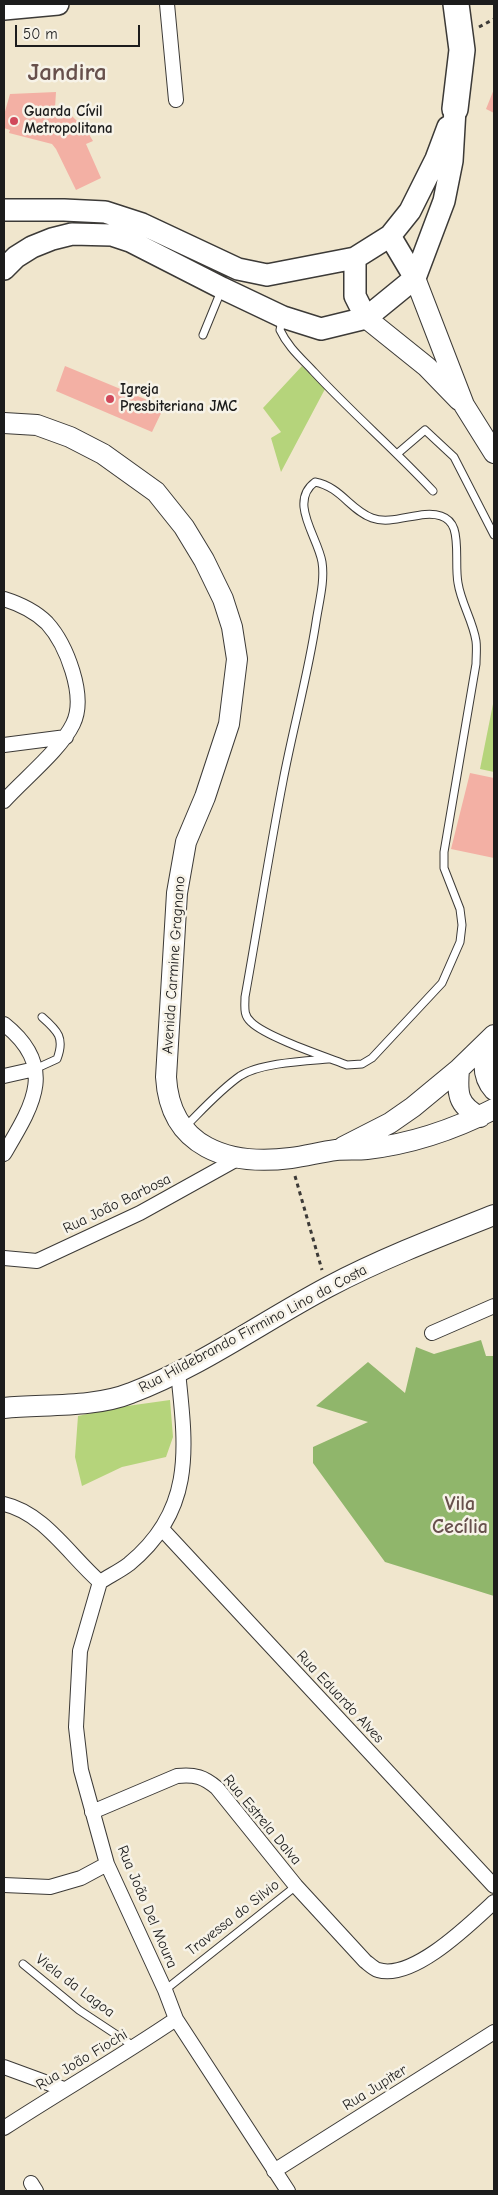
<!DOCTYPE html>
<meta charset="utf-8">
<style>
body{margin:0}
#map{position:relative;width:498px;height:2195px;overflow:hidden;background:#f0e6cd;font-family:"Comic Neue",sans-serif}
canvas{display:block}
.frame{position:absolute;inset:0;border:5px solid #1c1c1c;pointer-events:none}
.scale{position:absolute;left:15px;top:25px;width:125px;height:22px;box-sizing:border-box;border:2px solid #1c1c1c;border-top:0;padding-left:6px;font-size:15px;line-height:18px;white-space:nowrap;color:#1c1c1c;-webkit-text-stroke:4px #f7f3e8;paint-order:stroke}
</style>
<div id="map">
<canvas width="498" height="2195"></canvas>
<div class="frame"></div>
<div class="scale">50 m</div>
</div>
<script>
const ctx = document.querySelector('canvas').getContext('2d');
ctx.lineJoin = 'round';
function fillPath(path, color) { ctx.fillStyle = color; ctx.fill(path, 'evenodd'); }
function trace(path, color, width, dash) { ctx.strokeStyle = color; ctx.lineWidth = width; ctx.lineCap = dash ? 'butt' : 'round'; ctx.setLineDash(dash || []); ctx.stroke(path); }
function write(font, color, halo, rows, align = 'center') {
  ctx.font = font + ' "Comic Neue",sans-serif'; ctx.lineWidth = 5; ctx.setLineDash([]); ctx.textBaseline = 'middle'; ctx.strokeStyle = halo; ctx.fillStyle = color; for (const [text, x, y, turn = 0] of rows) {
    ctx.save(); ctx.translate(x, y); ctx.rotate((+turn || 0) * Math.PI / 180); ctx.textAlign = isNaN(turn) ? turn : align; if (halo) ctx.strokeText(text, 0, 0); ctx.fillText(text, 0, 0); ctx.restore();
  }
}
const green = new Path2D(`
 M302 366 325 389 281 472 271 438 281 432 263 408Z
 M494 699V772L480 769Z
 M170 1400 173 1437 166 1457 122 1467 82 1486 75 1457 78 1416 120 1407Z`);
const forest = new Path2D(`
 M481 1340 486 1356H494V1596L385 1562 313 1463V1447L368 1422 316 1406 368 1362 405 1393 416 1347 434 1354Z`);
const building = new Path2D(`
 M494 89V113L486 109Z
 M56 92 55 108 72 116 87 131 93 141 86 144 101 178 76 190 56 149 52 144 9 133 10 130 4 128V115L10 94Z
 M65 366 164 407 152 432 56 391Z
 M470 773 494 778V858L451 849Z`);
const path = new Path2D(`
 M479 27 494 19
 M295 1176 322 1270`);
const lane = new Path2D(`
 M282 320 280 330C288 347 301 358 314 372 352 413 395 450 433 491
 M203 335 221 291
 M397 454 425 430 454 457 494 535
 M315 482C341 487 350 510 372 518 393 526 421 509 441 516 447 518 452 523 454 529 459 544 455 567 458 583 461 603 473 621 476 641 477 648 476 657 476 664L444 852V868L460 909 462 925 460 942 442 983 372 1058 362 1064 347 1065C326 1057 266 1037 251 1022 243 1015 245 1007 245 997 258 925 269 853 283 781 293 728 308 675 316 622 319 602 325 581 322 562 318 537 288 502 315 482Z
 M35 1069 57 1059C65 1038 58 1031 42 1017
 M186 1126C203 1109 220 1090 240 1076 260 1063 304 1061 328 1059
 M23 1964 79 2010 135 2047
 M165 1990 296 1886`);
const street = new Path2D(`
 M167 4 176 100
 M4 599C20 604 35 611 47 623 66 644 87 696 73 724 61 749 24 779 4 801
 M4 745 66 737
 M4 1024C58 1067 33 1105 4 1154
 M4 1076 35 1069
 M4 1258 37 1261 140 1213 239 1158
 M432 1333 494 1306
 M4 1504C44 1513 70 1556 100 1582
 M162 1529 494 1886
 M100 1582 80 1651 76 1727 81 1770 107 1864 165 1990 176 2019 288 2191
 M100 1582C109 1576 120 1571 129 1564 195 1510 186 1448 178 1372
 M92 1812 177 1776C195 1774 204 1777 217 1788L296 1886 365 1961C369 1964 374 1969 378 1970 413 1981 471 1923 494 1902
 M4 1885 50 1887 81 1878 107 1864
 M4 2067 64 2089
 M4 2128C61 2091 120 2057 176 2019
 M274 2171 494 2032
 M31 2183 36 2191`);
const secondary = new Path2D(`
 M415 278 464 405 494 453
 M366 318 427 367 459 400
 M4 423 37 425 70 437 103 454 156 492 184 527 204 560 223 599 232 627 237 659 229 724 205 797 186 842 177 893 166 1077C170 1148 229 1166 291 1158 306 1156 321 1152 336 1150 347 1149 357 1150 367 1149 410 1144 455 1129 494 1109
 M488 1044C483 1060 482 1077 494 1090
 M459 1069C457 1093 457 1105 480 1117
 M343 1147 390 1123 413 1107 459 1069 494 1035
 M4 1408C44 1404 94 1408 131 1393 200 1367 262 1322 328 1287 381 1259 438 1237 494 1215`);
const primary = new Path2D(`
 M4 9 58 4
 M4 210H64L105 212 142 224 238 269 267 275 355 258 390 236 410 211 436 159 448 127
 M390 236 415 278
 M355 258V296L366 318
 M4 269 16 257 32 247 52 239 72 234 112 235 130 241 222 288 283 317 321 329 366 318 415 278 444 201 452 161 455 109`);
const highway = new Path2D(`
 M455 109 462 50 456 4`);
const markers = [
 [14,121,5,"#d1495b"],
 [110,399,5,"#d1495b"]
];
const poiNames = [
 ["Guarda Cívil",24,112],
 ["Metropolitana",24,129],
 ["Igreja",120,390],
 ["Presbiteriana JMC",120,407]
];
const streetNames = [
 ["Avenida Carmine Gragnano",174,965,-86],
 ["Rua João Barbosa",117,1204,-26],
 ["Rua Hildebrando Firmino Lino da Costa",253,1329,-28],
 ["Rua Eduardo Alves",340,1697,47],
 ["Rua Estrela Dalva",262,1820,50],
 ["Rua João Del Moura",147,1907,67],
 ["Travessa do Silvio",233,1918,-38],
 ["Viela da Lagoa",75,1986,37],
 ["Rua João Fiochi",82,2060,-31],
 ["Rua Jupiter",375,2088,-32]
];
const districtNames = [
 ["Vila",460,1504],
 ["Cecília",460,1527]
];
const townNames = [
 ["Jandira",67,73]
];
fillPath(green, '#b5d47b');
fillPath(forest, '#90b66b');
fillPath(building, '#f3b0a4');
trace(lane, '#3c3a37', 9);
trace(street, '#3c3a37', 16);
trace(secondary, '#3c3a37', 22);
trace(primary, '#3c3a37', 24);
trace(highway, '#3c3a37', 28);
trace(path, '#3c3a37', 3, [4, 4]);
trace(lane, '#fff', 7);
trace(street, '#fff', 14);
trace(secondary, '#fff', 20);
trace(primary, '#fff', 21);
trace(highway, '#fff', 25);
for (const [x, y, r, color] of markers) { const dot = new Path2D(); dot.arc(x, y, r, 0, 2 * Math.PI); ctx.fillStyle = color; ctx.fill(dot); trace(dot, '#f7f3e8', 2); }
write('bold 15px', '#1c1c1c', '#f7f3e8', poiNames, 'left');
write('15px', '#1c1c1c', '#f7f3e8', streetNames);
write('bold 20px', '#67504c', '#f7f3e8', districtNames);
write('bold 25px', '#67504c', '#f7f3e8', townNames);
</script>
